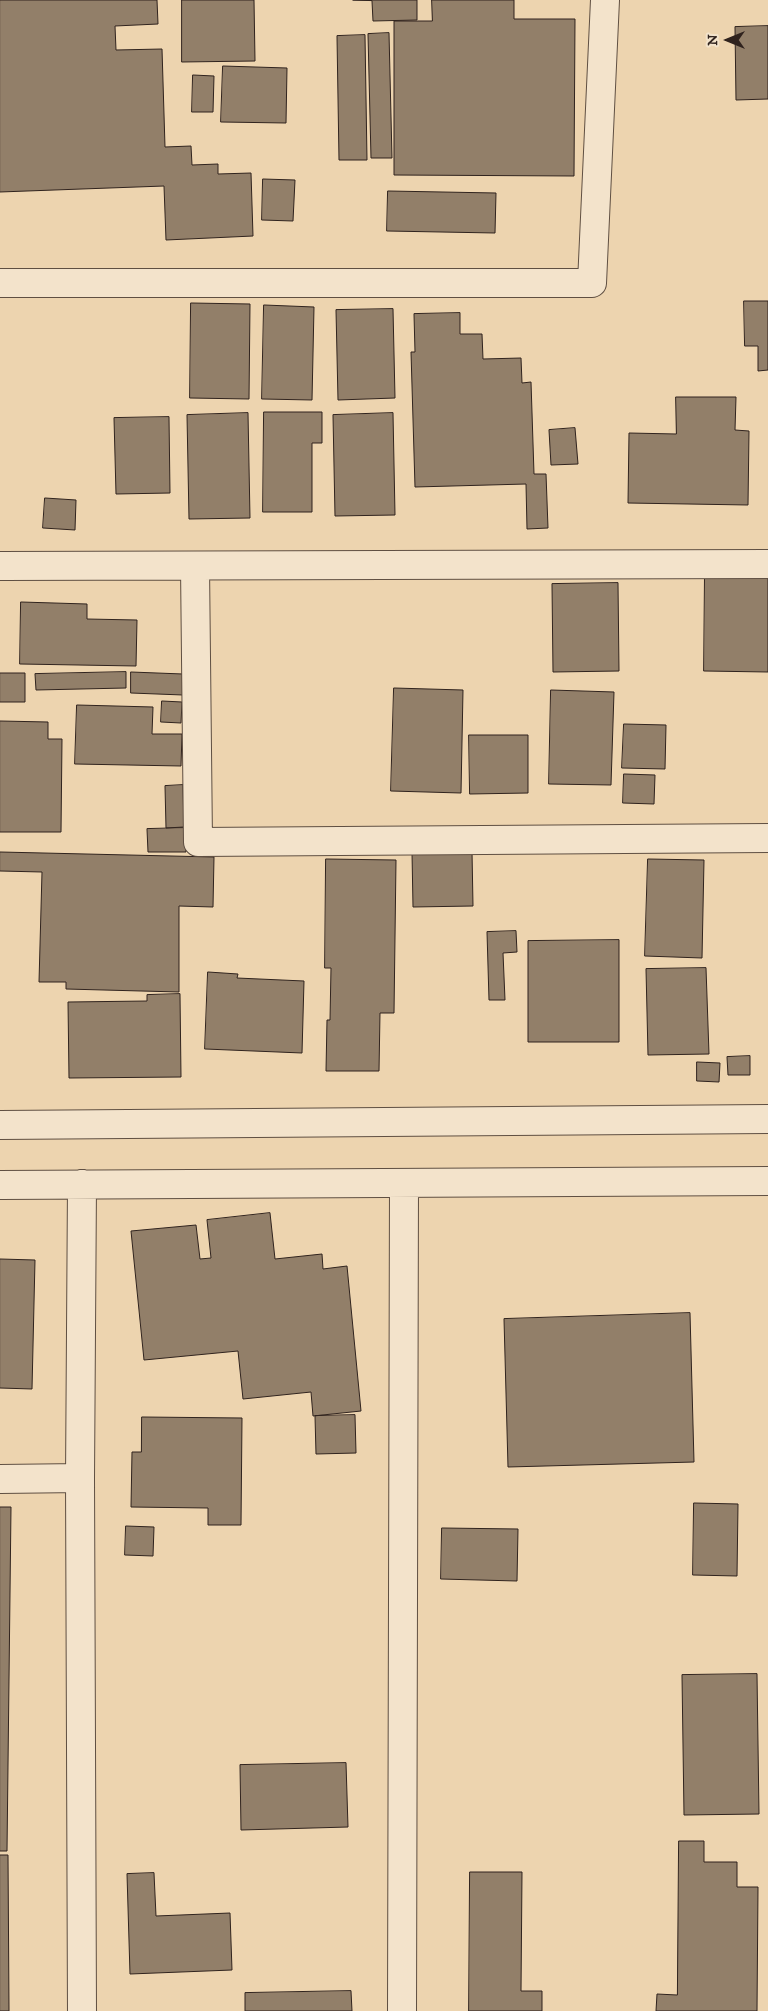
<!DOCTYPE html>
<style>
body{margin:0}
#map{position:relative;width:768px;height:2011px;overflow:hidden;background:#edd4af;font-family:"IM FELL DW Pica",serif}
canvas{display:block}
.north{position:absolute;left:703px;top:15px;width:50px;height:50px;-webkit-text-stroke:4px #f3e3cb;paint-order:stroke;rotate:270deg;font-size:14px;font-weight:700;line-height:20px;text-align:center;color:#30231e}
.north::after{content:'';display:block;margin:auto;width:18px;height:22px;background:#30231e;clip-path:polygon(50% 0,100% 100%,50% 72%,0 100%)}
</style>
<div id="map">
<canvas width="768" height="2011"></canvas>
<div class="north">N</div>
</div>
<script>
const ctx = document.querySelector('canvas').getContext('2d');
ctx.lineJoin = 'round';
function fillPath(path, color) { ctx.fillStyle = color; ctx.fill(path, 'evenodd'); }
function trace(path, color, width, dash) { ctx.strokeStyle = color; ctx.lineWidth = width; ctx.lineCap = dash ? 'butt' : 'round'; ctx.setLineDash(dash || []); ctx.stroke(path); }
const building = new Path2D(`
 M0 0H157L158 24 115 26 116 50 162 49 165 147 191 146 192 165 218 164V174L251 173 253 236 166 240 164 186 0 192Z
 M182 0H254L255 61 182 62Z
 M353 0H417V20L373 21 372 1Z
 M432 0H514V19H575L574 176 394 175V21H432Z
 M768 26V99L736 100 735 27Z
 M389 33 392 158H371L368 34Z
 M365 35 367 160H339L337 36Z
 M223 66 287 68 286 123 221 122Z
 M193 75 214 76 213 112H192Z
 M263 179 295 180 293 221 262 220Z
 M388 191 496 193 495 233 387 231Z
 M744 301H768V370L758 371V346H745Z
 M191 303 250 304 249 399 190 398Z
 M264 305 314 307 312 400 262 399Z
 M393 309 395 398 338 400 336 310Z
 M460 313V334H482L483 359 521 358 522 383 531 382 534 474H546L548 528 527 529 526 484 415 487 411 352H415L414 314Z
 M676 397H736L735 430 749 431 748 505 628 503 629 433 676 434Z
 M264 412H322V443H312V512H263Z
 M248 413 250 518 189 519 187 415Z
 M393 413 395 515 335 516 333 415Z
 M169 417 170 493 116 494 114 418Z
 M575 428 578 464 551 465 549 430Z
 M45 498 76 500 75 530 43 528Z
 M705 567 768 568V672L704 671Z
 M618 583 619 671 553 672 552 584Z
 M21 602 87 604V619L137 620 136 666 20 664Z
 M126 672V688L36 690 35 674Z
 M131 672 183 674V695L131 693Z
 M0 673H25V702H0Z
 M394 688 463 690 461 793 391 791Z
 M551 690 614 692 611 785 549 784Z
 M162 701 182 702 181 723 161 722Z
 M77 705 153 707 152 734H182L181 766 75 764Z
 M0 721 48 722V739H62L61 832H0Z
 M624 724 666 725 665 769 622 768Z
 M469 735H528V793L470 794Z
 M624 774 655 775 654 804 623 803Z
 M183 785 184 827 166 828 165 786Z
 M185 828 186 852H148L147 829Z
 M472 851 473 906 413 907 412 852Z
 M0 852 214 857 213 907 179 906V992L66 989V982H39L42 872 0 871Z
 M326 859 396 860 394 1013H380L379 1071H326L327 1020H330L331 968H325Z
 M648 859 704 860 702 958 645 956Z
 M516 931 517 952 503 953 505 1000H489L487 932Z
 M619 940V1042H528V941Z
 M706 968 709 1054 648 1055 646 969Z
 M208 972 238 974 237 978 304 981 302 1053 205 1049Z
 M180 994 181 1077 69 1078 68 1002 147 1001V995Z
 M750 1056V1075H728L727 1057Z
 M697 1062 720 1063 719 1082 697 1081Z
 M270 1213 275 1259 322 1254 323 1269 347 1266 361 1411 313 1416 311 1392 243 1399 238 1351 144 1360 131 1231 196 1225 200 1259 211 1258 207 1220Z
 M0 1259 35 1260 32 1389 0 1388Z
 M690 1313 694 1462 508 1467 504 1319Z
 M355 1415 356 1453 316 1454 315 1416Z
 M142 1417 242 1418 241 1525H208V1508L131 1507 132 1452H141Z
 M694 1503 738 1504 737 1576 693 1575Z
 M0 1507H11L7 1851H0Z
 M126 1526 154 1527 153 1556 125 1555Z
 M442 1528 518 1529 517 1581 441 1579Z
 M757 1674 759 1814 684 1815 682 1675Z
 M346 1763 348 1827 241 1830 240 1765Z
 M679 1841H704V1862H737V1887H758L757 2011H656L657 1994 677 1995Z
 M0 1855H8L9 2011H0Z
 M470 1872H522L521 1991H542V2011H469Z
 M154 1873 156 1916 230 1913 232 1970 130 1974 127 1874Z
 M351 1991 352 2011H245V1993Z`);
const minor = new Path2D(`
 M0 283H592L605 0
 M0 566 768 564
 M195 566 198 842 768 838
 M0 1125 768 1119
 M0 1185 768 1181
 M0 1479 80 1478
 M82 2011 80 1478 82 1184
 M402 2011 404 1183`);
fillPath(building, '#927f69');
trace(building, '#30231e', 1);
trace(minor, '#5f4f42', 30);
trace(minor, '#f3e3cb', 28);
</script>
